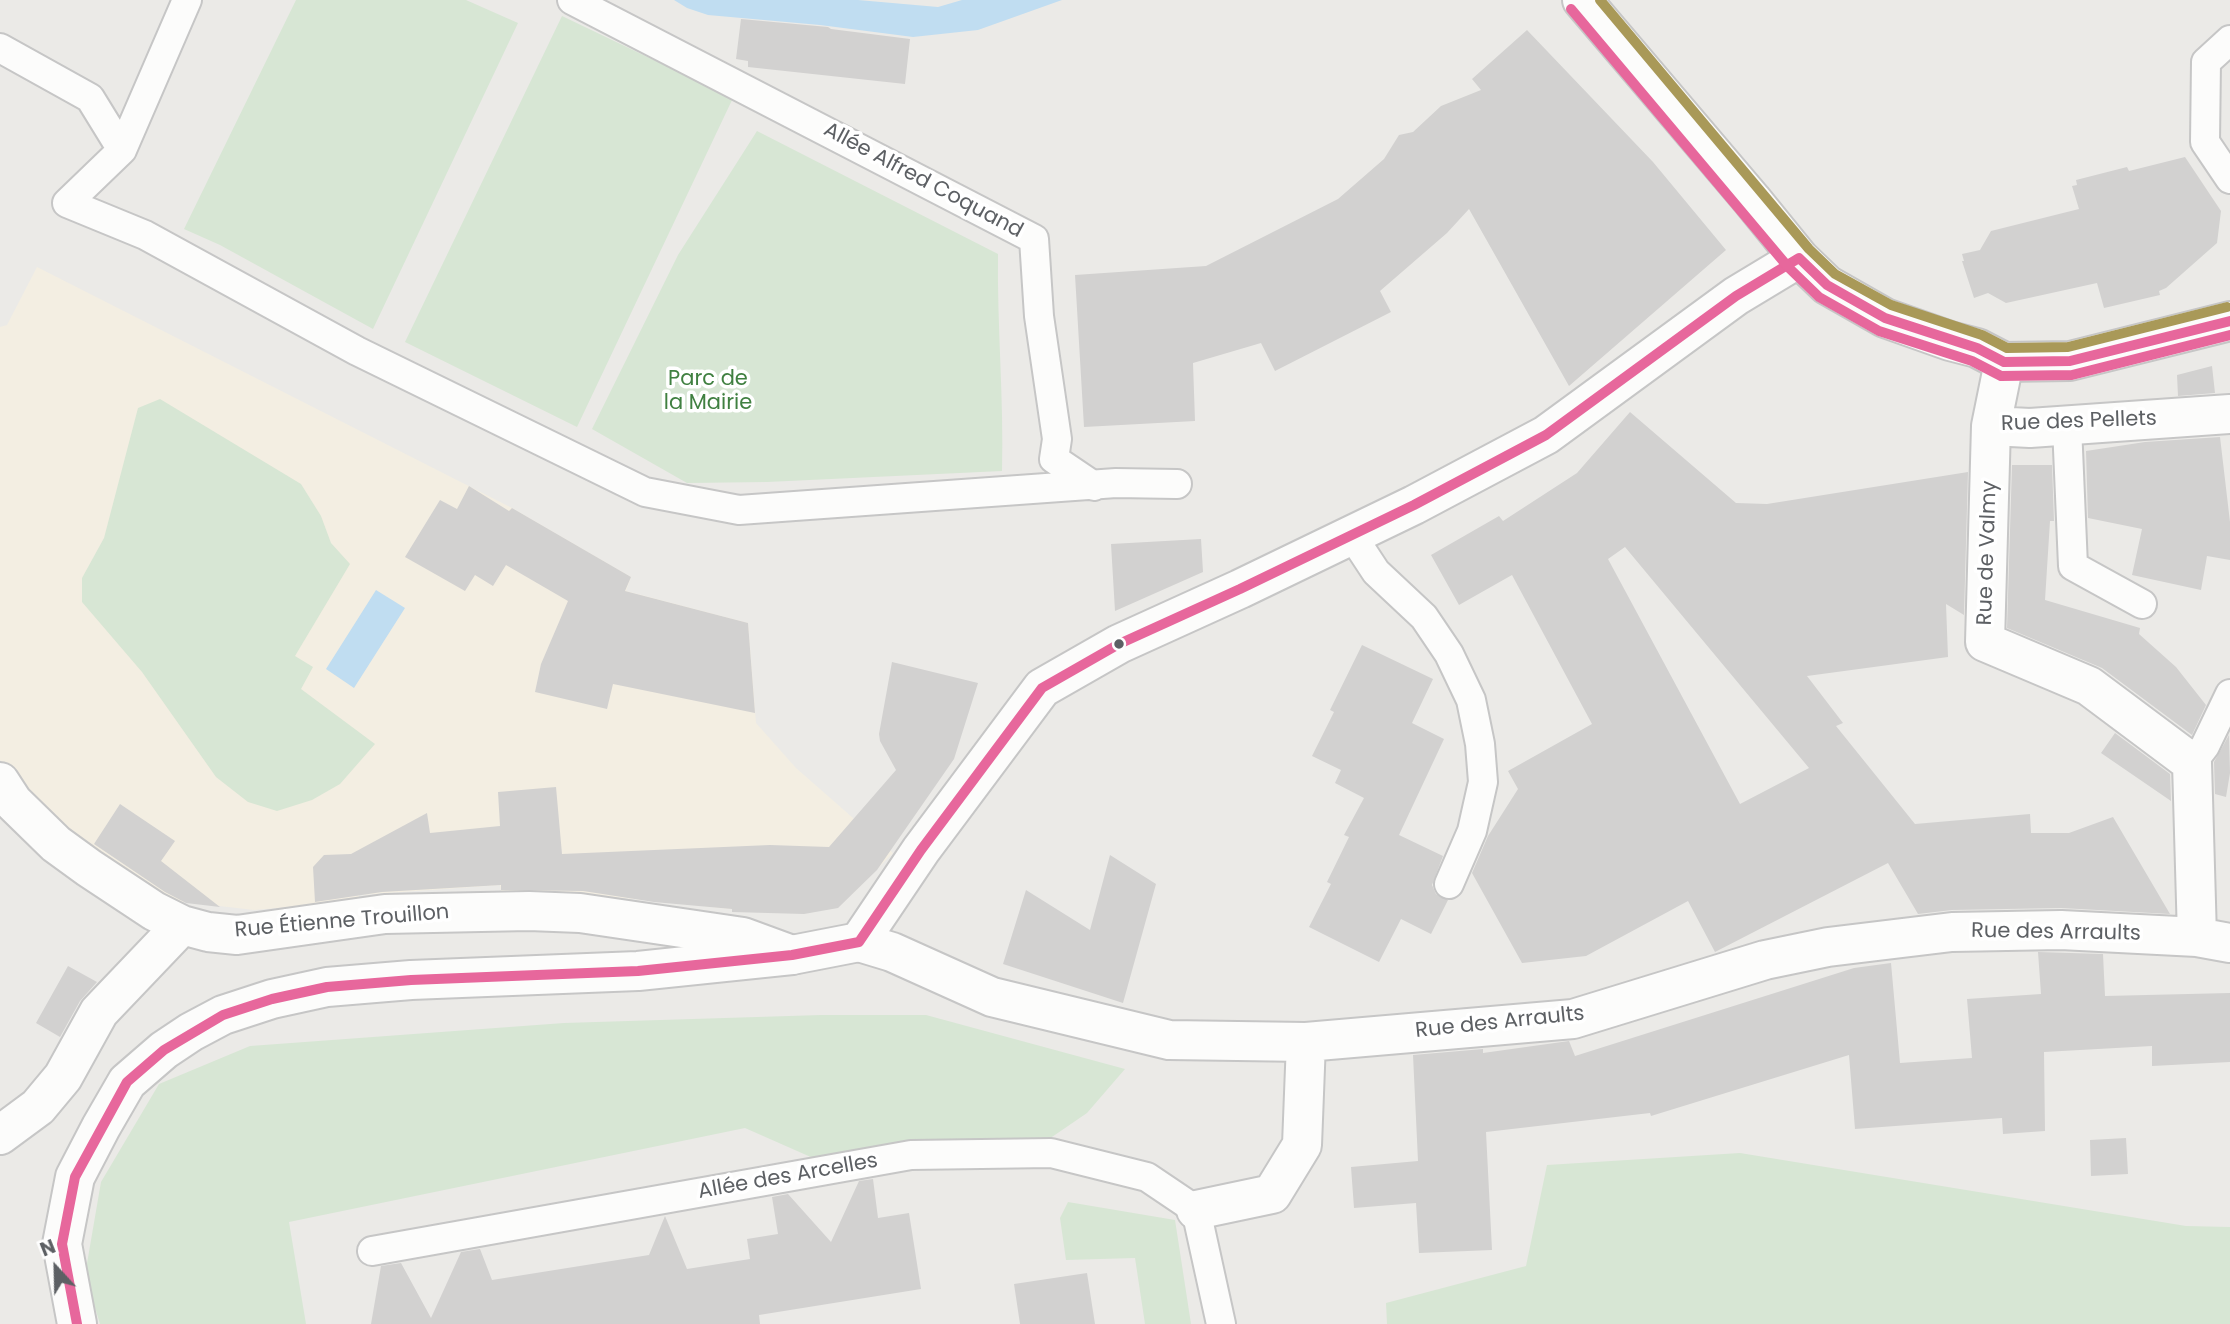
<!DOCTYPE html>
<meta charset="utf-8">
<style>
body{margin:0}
#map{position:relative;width:2230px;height:1324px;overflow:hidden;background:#ebeae7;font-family:Poppins,sans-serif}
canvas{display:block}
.north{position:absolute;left:21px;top:1233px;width:70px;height:70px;-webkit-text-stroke:5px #fff;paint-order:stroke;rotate:338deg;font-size:19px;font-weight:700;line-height:28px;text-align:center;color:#5d6064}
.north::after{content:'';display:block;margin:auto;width:24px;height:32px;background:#5d6064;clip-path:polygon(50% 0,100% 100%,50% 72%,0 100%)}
</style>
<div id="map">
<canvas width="2230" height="1324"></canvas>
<div class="north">N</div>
</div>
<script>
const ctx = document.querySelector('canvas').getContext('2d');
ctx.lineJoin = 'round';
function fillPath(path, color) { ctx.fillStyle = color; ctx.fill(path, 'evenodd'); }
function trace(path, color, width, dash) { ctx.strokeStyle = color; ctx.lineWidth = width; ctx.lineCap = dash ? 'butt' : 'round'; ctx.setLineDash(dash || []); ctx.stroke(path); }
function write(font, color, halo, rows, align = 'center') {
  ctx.font = font + ' Poppins,sans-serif'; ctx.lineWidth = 7; ctx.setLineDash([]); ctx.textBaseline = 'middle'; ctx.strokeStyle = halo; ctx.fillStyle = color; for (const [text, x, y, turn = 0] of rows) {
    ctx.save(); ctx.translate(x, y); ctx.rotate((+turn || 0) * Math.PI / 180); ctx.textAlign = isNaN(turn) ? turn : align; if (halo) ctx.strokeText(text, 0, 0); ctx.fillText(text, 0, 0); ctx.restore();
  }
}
const commercial = new Path2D(`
 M37 267 512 508 631 577 626 591 748 623 756 723 796 768 893 853 851 895 732 909 584 894 501 891 500 885 359 895V901L254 910 176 901 83 841 15 783 0 760V327L7 325Z`);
const green = new Path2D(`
 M296 0H466L518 23 373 329 220 245 184 229Z
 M562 16 733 98 577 427 405 342Z
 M757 131 998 254C997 327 1004 399 1002 471L767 482 687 483 592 429 678 255Z
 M160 399 301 484 321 516 331 543 350 564 295 656 313 667 301 689 375 744 340 784 312 800 277 811 248 802 216 777 142 672 82 602V578L104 538 138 408Z
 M821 1015H926L1125 1069 1087 1113 1049 1139 813 1158 745 1128 289 1222 306 1324H100L85 1275 101 1182 159 1084 250 1046 564 1023Z
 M1740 1153 2186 1226 2230 1227V1324H1387L1386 1303 1526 1266 1547 1165Z
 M1068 1202 1175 1220 1191 1324H1145L1135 1258 1066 1260 1060 1218Z`);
const water = new Path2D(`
 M674 0H858L938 7 962 0H1062L978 30 913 37 820 25 708 15 687 8Z
 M376 590 405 608 354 688 326 669Z`);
const building = new Path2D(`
 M741 19 828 27 831 29 910 39 905 84 748 67V61L736 59Z
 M1527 30 1653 162 1726 250 1569 386 1469 209 1447 233 1380 291 1391 312 1275 371 1261 343 1193 363 1195 421 1084 427 1075 275 1206 266 1338 199 1384 159 1399 135 1413 132 1441 106 1481 90 1472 79Z
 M2185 157 2221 211 2217 243 2166 288 2159 291 2160 295 2104 308 2097 283 2006 303 1988 293 1974 298 1962 261H1964L1962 254 1980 250 1991 231 2079 209 2072 186 2077 185 2076 180 2127 167 2129 171Z
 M2212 366 2215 393 2178 396 2177 375Z
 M1630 412 1736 503 1767 504 1968 472 1964 615 1946 604 1948 657 1807 676 1843 723 1836 726 1915 824 2030 814 2031 833H2069L2113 817 2170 914 2061 908 1952 910 1918 914 1888 863 1715 952 1688 901 1586 956 1522 963 1472 873 1488 836 1518 789 1508 771 1592 724 1512 575 1459 605 1431 555 1499 516 1503 521 1577 473ZM1625 547 1809 768 1740 804 1608 559Z
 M2220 437 2230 522V560L2207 556 2201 590 2132 575 2142 529 2088 518 2086 451 2145 442Z
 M2012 465H2052L2054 521H2050L2045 600 2140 628 2139 634 2176 667 2206 705 2192 735 2102 668 2007 628Z
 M469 486 509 511 512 508 631 577 625 591 748 623 755 713 613 684 607 709 535 692 541 664 568 601 506 565 493 586 475 575 465 591 405 557 440 500 457 509Z
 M1201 539 1203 572 1115 611 1111 544Z
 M1362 645 1433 679 1412 723 1444 739 1399 835 1443 856 1432 885 1436 894 1448 900 1431 934 1401 919 1379 962 1309 927 1331 884 1327 882 1349 837 1344 835 1364 798 1335 783 1341 770 1312 756 1334 712 1330 710Z
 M892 662 978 683 954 759 877 870 838 908 804 914 732 912V909L654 902 583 891 501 890V885L382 892 315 902 313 867 324 855 351 854 427 813 430 833 500 826 498 792 556 787 562 854 770 845 829 847 896 770 880 741 879 734Z
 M2115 733 2170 774 2171 801 2101 753Z
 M2229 735 2230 773 2226 797 2215 794 2214 762Z
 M120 804 175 841 161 861 220 907 186 903 165 892 94 844Z
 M1110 855 1156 884 1123 1003 1003 964 1026 890 1090 930Z
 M2038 952 2103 954 2105 996 2230 993V1062L2152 1066V1046L2044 1052 2045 1131 2003 1134 2002 1118 1855 1129 1849 1055 1651 1116 1650 1113 1486 1132 1492 1250 1419 1253 1416 1203 1354 1208 1351 1167 1418 1161 1413 1055 1483 1049V1053L1569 1041 1575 1056 1854 968 1891 963 1900 1063 1972 1058 1967 999 2041 994Z
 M68 966 97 982 80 1001 60 1037 36 1023Z
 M2126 1138 2128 1174 2091 1176 2090 1140Z
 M873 1179 878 1218 909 1213 921 1289 759 1315 760 1324H371L381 1266 401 1263 431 1318 461 1252 480 1249 492 1280 649 1255 665 1216 687 1269 750 1259 747 1239 778 1234 772 1197 788 1194 831 1242 859 1181Z
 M1087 1273 1095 1324H1020L1014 1284Z`);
const lane = new Path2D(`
 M572 0 1034 239 1039 316 1057 439 1054 459 1094 486
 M2230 40 2206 62 2205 142 2230 179
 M0 48 90 98 122 150 187 0
 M122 150 67 203 145 235 357 351 645 492 739 510 1116 483 1177 484
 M2067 426 2073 566 2142 604
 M1351 534 1376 572 1424 617 1449 654 1471 700 1480 744 1483 782 1472 831 1449 884
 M2192 763 2205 746 2230 694
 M372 1251 911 1155 1051 1153 1147 1177 1196 1210 1221 1324`);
const street = new Path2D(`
 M2004 362 1991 426 2030 428 2230 414
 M1991 426 1985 642 2089 686 2192 763 2197 937
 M0 782 13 802 56 844 89 868 154 911 182 925 208 932 237 935 385 914 529 911 580 913 743 937 792 955
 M859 942 892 952 992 997 1169 1040 1306 1042 1573 1019 1765 960 1828 947 1952 932 2061 930 2197 937 2230 943
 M0 1135 38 1107 63 1077 99 1012 182 925
 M1196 1210 1272 1194 1302 1145 1306 1042`);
const secondary = new Path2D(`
 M1582 0 1752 200 1799 258 1827 285 1885 318 1950 341 1977 348 2004 362 2070 361 2230 321
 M77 1324 62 1244 75 1177 101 1127 127 1082 164 1050 191 1032 223 1015 272 999 327 987 411 980 638 971 792 955 859 942 921 850 1042 688 1119 644 1240 589 1414 505 1546 435 1736 296 1799 258`);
const bus1 = new Path2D(`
 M1799 258 1827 285 1885 318 1977 348 2004 362 2070 361 2230 321
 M77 1324 62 1244 75 1177 127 1082 164 1050 223 1015 272 999 327 987 411 980 638 971 792 955 859 942 921 850 1042 688 1119 644 1240 589 1414 505 1546 435 1736 296 1799 258`);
const bus2 = new Path2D(`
 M1571 9 1789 268 1819 297 1879 331 1972 361 2001 376 2072 375 2230 335`);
const bus3 = new Path2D(`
 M1600 0 1809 249 1835 274 1891 305 1982 335 2007 348 2068 347 2227 307`);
const markers = [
 [1119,644,6,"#5d6064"]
];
const streetNames = [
 ["Allée Alfred Coquand",923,181,28],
 ["Rue des Pellets",2079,422,-2],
 ["Rue de Valmy",1988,553,-88],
 ["Rue Étienne Trouillon",342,922,-5],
 ["Rue des Arraults",2056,933,1],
 ["Rue des Arraults",1500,1023,-6],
 ["Allée des Arcelles",788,1177,-10]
];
const parkNames = [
 ["Parc de",708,380],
 ["la Mairie",708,404]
];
fillPath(commercial, '#f3eee2');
fillPath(green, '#d7e6d4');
fillPath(water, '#c0ddf1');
fillPath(building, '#d2d1d0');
trace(lane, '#c6c6c6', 32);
trace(street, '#c6c6c6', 42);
trace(secondary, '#c6c6c6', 42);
trace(lane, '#fcfcfb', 28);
trace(street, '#fcfcfb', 38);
trace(secondary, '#fcfcfb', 38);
trace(bus1, '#e7679c', 10);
trace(bus2, '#e7679c', 10);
trace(bus3, '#a99958', 10);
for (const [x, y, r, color] of markers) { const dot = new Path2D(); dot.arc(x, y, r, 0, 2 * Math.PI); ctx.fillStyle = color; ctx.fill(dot); trace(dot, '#fff', 2.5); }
write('21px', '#5d6064', '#fff', streetNames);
write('21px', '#408041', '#fff', parkNames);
</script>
